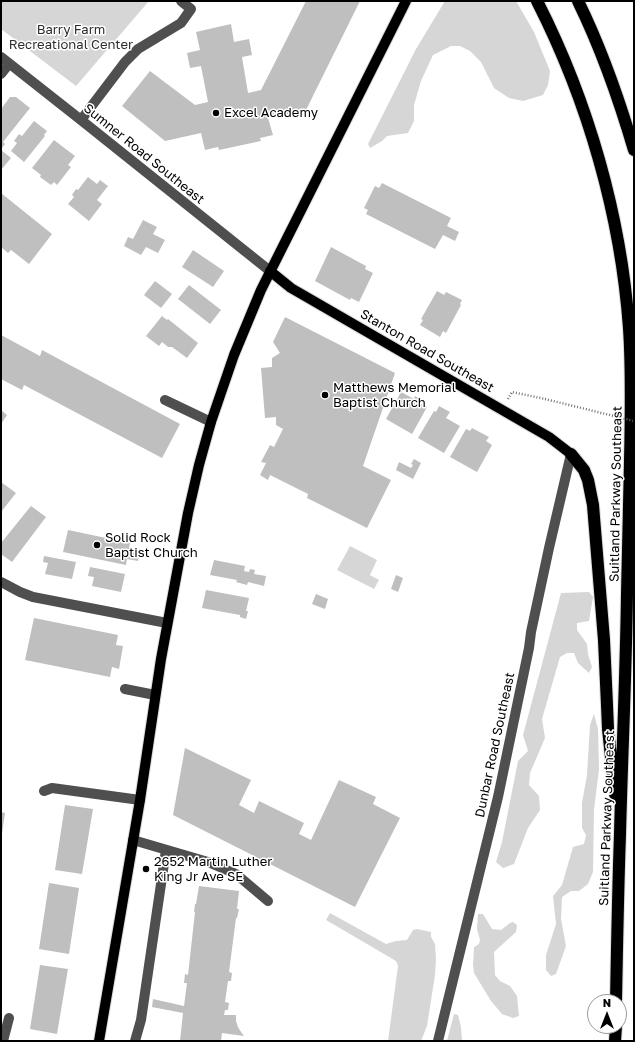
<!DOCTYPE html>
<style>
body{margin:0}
#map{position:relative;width:635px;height:1042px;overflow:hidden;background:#fff;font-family:"Golos Text",sans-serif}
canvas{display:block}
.frame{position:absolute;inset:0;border:2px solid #000;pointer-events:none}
.north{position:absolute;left:587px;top:994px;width:40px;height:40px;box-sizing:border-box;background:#fff;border:1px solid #999;border-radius:50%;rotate:0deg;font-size:11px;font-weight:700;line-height:16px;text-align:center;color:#000}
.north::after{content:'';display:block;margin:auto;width:14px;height:18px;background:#000;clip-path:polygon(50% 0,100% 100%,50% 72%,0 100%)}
</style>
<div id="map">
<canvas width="635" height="1042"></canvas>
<div class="frame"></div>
<div class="north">N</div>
</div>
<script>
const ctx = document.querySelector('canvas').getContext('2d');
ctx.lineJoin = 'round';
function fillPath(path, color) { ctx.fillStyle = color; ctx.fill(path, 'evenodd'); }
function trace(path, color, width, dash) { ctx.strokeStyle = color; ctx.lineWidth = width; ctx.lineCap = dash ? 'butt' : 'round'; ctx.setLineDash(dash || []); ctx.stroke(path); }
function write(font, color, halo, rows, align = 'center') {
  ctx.font = font + ' "Golos Text",sans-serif'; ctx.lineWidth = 3; ctx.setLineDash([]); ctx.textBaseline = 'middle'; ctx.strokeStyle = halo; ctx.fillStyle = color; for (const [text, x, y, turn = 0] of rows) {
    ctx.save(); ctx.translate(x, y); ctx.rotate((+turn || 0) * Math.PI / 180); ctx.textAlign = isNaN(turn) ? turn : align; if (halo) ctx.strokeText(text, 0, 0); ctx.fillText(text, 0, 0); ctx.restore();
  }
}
const green = new Path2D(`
 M1 1H149L76 86 1 29Z
 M445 1H516L534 32 550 71 548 85 543 95 523 101 509 98 494 88 481 62 470 51 460 46H451L433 55 421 81 414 105V121L408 133 387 136 382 141 370 148 368 144 416 49Z
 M350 546 377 560 370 575 379 580 374 589 337 570Z
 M589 592 593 597 589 621 577 623V630L587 644 588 654 592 667 589 673 578 663 574 653H567L560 657 542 719 545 738 530 773 529 785 539 796 540 810 528 828 514 864 503 868 496 862 502 842 518 761 528 751 523 735 561 593Z
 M594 714 598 729 599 769 594 810 593 872 588 884 579 891H571L562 897 561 919 566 946 556 974 551 976 546 970V955L556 924 553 896 562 885 573 847 584 844 586 835 582 828V803L587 775 590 725Z
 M330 913 386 944 396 941 407 940 413 930 417 929 431 932V937L435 944 436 960 435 975 427 1026 421 1041H388L398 966 396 961 326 920Z
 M478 914H483L492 929 501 930 510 923 513 922 517 925 516 932 494 952 495 975 500 981 510 986 517 996 519 1016 513 1018 502 1014 491 1001 474 973 473 965 474 947 479 944 480 940 477 929Z
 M454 1014 458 1015 461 1027 462 1041H447Z`);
const building = new Path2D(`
 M306 1H360L306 110 268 118 273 135 260 138 261 141 219 150 218 147 205 150 201 133 165 141 122 106 150 71 195 105 208 102 201 66 190 68 187 53 200 50 196 32 231 24 234 42 249 39 252 55 242 57 248 93 261 90Z
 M10 97H16L30 108 3 142 5 144 1 149V109Z
 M34 121 47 131 44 135 45 136 24 162 11 151 17 143 14 141 19 134 22 136Z
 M54 140 75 156 68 165 71 167 57 185 54 182 51 185 40 177 41 175 32 168Z
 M1 150 11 158 1 170Z
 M88 177 97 184 100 180 108 186 97 200 102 204 89 221 68 204 74 197 72 195 76 189 78 190Z
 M382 183 451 218 447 226 459 232 455 241 443 235 435 249 366 214 368 210 364 208 375 186 379 188Z
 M1 193 52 234 29 264 11 250 8 253 1 247Z
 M143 220 157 227 153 234 165 240 158 253 146 247 141 255 124 246 128 237 133 239Z
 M331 247 366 266 365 269 373 273 359 302 351 298 350 300 315 281Z
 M193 250 224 271 213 287 182 267Z
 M155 281 172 294 161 308 144 295Z
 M189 285 221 310 210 324 178 299Z
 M437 291 444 295 446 292 462 300 460 304 461 305 446 333 443 331 440 337 420 325 423 320 421 319Z
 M162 316 167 320 168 319 198 343 187 358 172 347H168L162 342 159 346 146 336Z
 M285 317 395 373 363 466 391 480 367 528 307 498 308 494 270 475 268 480 260 475 266 463 261 462 270 445 274 447 283 429 276 425V417L265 418 261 368 272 367V358L280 353 273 342Z
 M1 335 40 356 42 350 180 424 162 458 24 385 22 390 1 379Z
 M401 392 414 399 415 396 422 400 420 403 427 407 412 434 386 419Z
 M439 406 450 412 446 418 460 426 444 453 418 438 434 411 436 412Z
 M1 410 7 415 1 424Z
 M472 428 489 437 486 441 492 445 477 472 450 457 466 429 470 431Z
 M414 459 421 463 413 479 396 470 399 462 411 468 413 465 411 464Z
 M1 482 16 493 1 512Z
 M31 506 46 517 12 562 1 554V543Z
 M68 530 130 543 129 548 140 550 138 561 127 559 126 565 63 552Z
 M44 556 76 562 72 579 45 574 48 563 43 562Z
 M214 560 245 566 244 571 249 572 250 569 255 570 254 574 266 576 264 586 248 582 247 585 236 582 237 580 210 575Z
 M90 567 125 574 121 592 92 586 94 577 88 576Z
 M396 575 403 578 398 592 391 589Z
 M206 590 249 598 246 611H248L246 619 240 617V615L202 608Z
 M316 594 328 599 325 609 312 604Z
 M34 618 118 635 116 645 123 646 119 669 112 667 110 677 25 660Z
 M185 748 251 780 239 805 254 813 259 801 304 823 299 834 311 840 339 780 376 797 373 804 400 818 355 907 173 815Z
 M65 805 93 809 82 874 55 870Z
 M1 812 5 813 2 834H1Z
 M49 883 79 888 69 954 39 949Z
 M199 886 239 891 237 909H239L237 918H236L229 972 232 973 231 981H228L225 1002 229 1003 228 1010H225L224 1015H236V1021L238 1027 241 1032 244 1036 222 1033 221 1041H180L183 1013 152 1007 153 999 184 1006 187 983H184L185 974 188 975 195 912H194L195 904H196Z
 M40 965 68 969 57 1034 30 1029Z`);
const path = new Path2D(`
 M508 399 512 392 545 399`);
const minor = new Path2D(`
 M1 57 81 120 270 271
 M1 74 9 64
 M81 120 125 62 138 49 181 23 191 9 181 1
 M165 400 211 422
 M1 582 20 592 33 597 167 623
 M125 689 155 695
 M44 791 52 788 140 800
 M133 840 208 862 236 874 268 901
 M3 1041 9 1018
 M135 1041 141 1020 166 850
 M438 1041 498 797 529 648 531 632 549 548 571 454`);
const major = new Path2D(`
 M270 271 291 288 549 437 571 454
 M99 1041 140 800 161 659 188 513 199 465 211 422 234 355 261 290 406 1`);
const highway = new Path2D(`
 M537 1C588 101 621 216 629 328 632 373 631 417 630 461 629 505 628 549 627 594 626 674 622 754 620 834 618 890 617 946 616 1002
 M578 1C601 48 619 99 634 150
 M571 454 584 470 588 480 593 505 604 640 607 705 608 729 615 794
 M615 1041 616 1026`);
const pathBridge = new Path2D(`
 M545 399 634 421`);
const markers = [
 [216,113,4,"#000"],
 [325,395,4,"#000"],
 [97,545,4,"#000"],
 [146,869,4,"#000"]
];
const parkNames = [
 ["Barry Farm",71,30],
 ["Recreational Center",71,45]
];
const poiNames = [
 ["Excel Academy",224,113],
 ["Matthews Memorial",333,388],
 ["Baptist Church",333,403],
 ["Solid Rock",105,538],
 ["Baptist Church",105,553],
 ["2652 Martin Luther",154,862],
 ["King Jr Ave SE",154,877]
];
const streetNames = [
 ["Sumner Road Southeast",144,154,39],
 ["Stanton Road Southeast",427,351,30],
 ["Suitland Parkway Southeast",616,494,-89],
 ["Dunbar Road Southeast",495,745,-78],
 ["Suitland Parkway Southeast",607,818,-88]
];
fillPath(green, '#d6d6d6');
fillPath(building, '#bfbfbf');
trace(major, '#dbdbdb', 12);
trace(highway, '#dbdbdb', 14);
trace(path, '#717171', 2.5, [1, 2]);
trace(minor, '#4f4f4f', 10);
trace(major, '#000', 10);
trace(highway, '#000', 12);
trace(pathBridge, '#717171', 2.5, [1, 2]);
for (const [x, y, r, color] of markers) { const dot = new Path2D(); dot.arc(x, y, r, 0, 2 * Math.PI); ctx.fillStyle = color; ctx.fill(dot); trace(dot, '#fff', 1.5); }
write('13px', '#2d2d2d', '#fff', parkNames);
write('13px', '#000', '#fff', poiNames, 'left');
write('13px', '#000', '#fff', streetNames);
</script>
